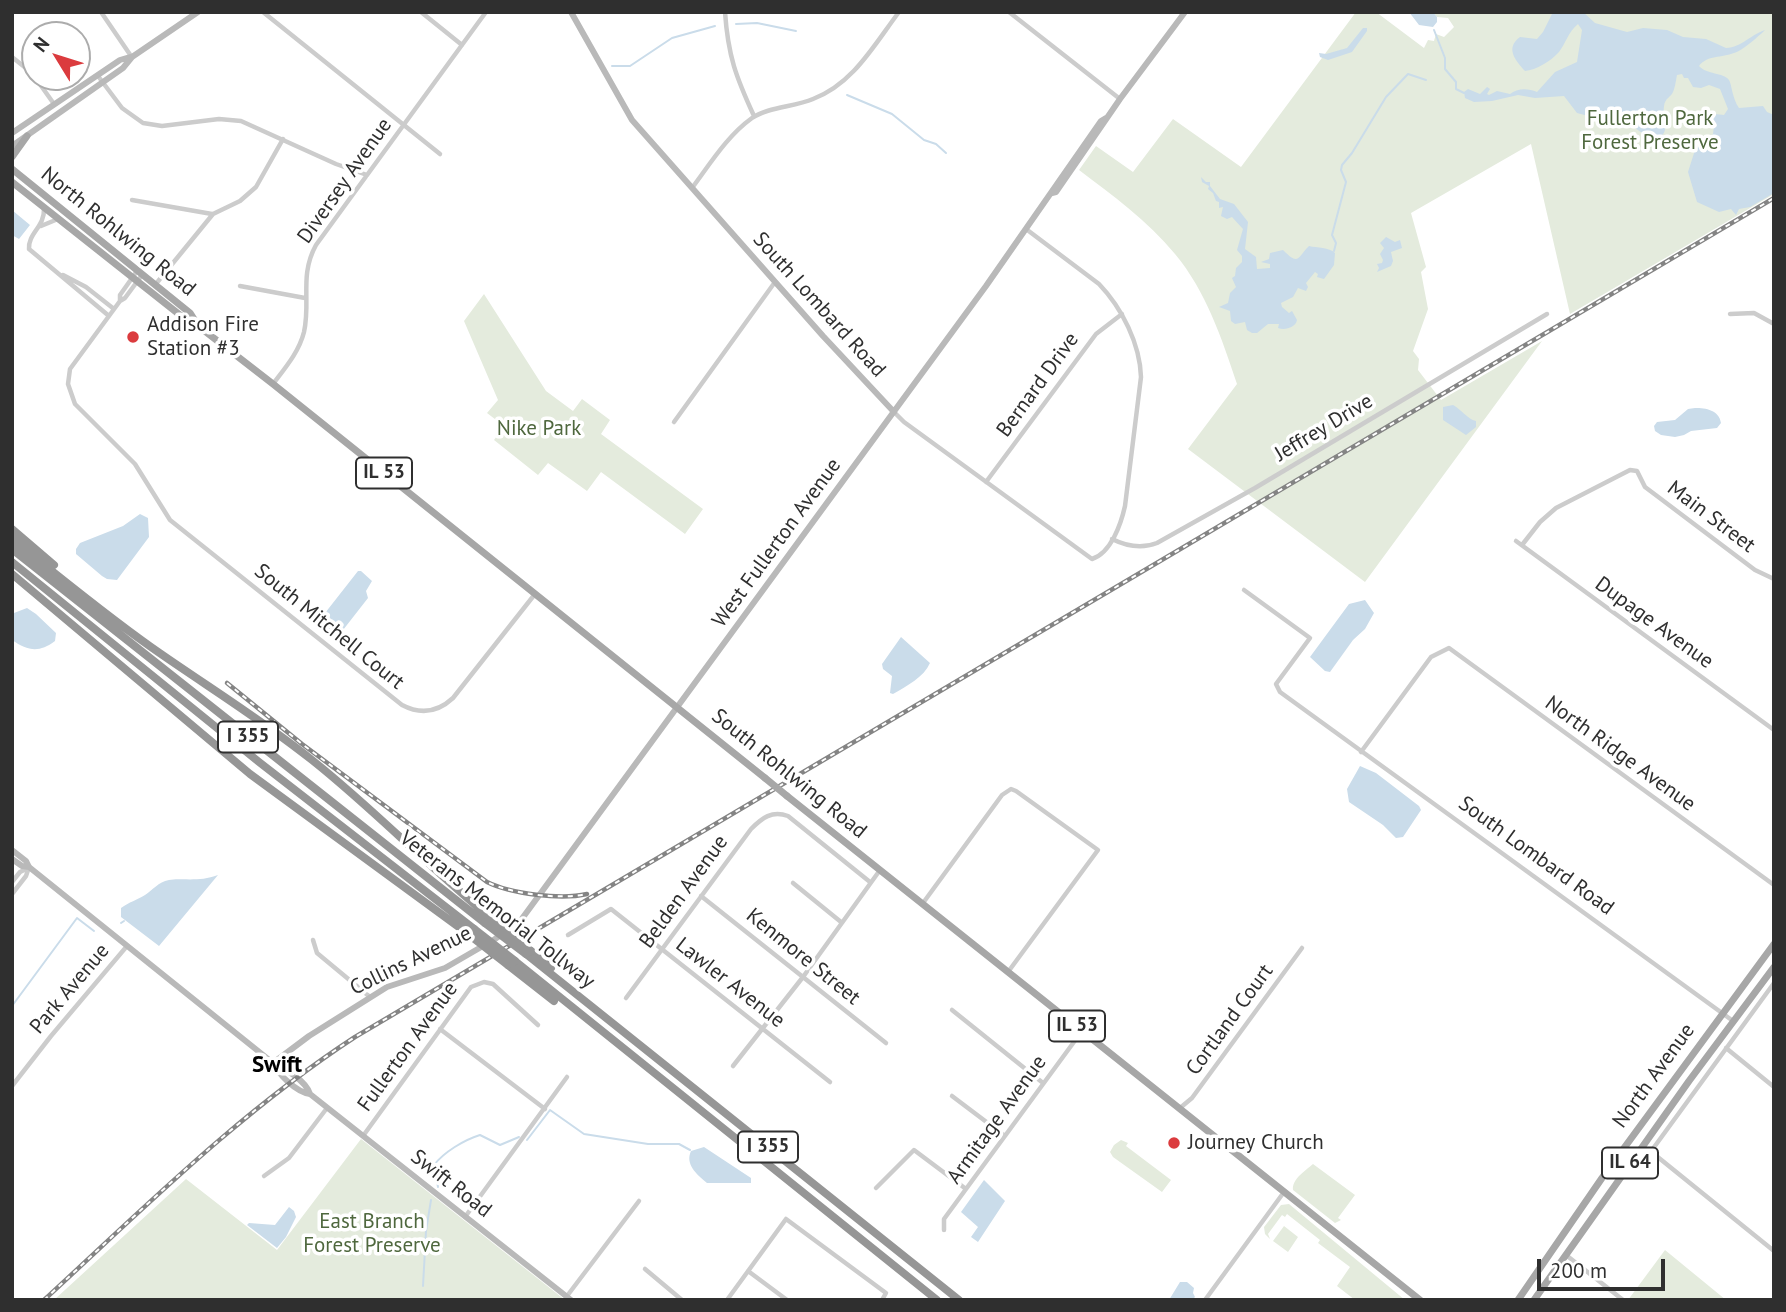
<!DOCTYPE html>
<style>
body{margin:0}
#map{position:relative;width:1786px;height:1312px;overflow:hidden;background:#fff;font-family:"PT Sans",sans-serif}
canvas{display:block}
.frame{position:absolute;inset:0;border:14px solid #2f2f2f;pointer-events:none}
.north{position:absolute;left:21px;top:21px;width:70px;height:70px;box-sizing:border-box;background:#fff;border:2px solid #acacac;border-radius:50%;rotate:308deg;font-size:19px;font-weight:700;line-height:28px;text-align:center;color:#2f2f2f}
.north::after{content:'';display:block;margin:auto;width:24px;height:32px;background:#db3b3e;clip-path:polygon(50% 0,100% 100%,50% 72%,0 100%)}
.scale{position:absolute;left:1537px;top:1259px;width:128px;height:32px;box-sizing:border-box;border:4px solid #2f2f2f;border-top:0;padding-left:9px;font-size:21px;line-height:24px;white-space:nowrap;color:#2f2f2f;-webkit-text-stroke:5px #fff;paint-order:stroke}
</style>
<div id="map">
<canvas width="1786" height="1312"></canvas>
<div class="frame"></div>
<div class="north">N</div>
<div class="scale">200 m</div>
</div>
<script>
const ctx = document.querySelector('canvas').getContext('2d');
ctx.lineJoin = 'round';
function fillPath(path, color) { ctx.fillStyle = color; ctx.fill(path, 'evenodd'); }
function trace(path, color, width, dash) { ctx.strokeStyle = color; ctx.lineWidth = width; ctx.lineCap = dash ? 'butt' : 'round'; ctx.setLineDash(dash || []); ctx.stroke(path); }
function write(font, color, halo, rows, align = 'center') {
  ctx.font = font + ' "PT Sans",sans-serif'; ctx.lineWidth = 7; ctx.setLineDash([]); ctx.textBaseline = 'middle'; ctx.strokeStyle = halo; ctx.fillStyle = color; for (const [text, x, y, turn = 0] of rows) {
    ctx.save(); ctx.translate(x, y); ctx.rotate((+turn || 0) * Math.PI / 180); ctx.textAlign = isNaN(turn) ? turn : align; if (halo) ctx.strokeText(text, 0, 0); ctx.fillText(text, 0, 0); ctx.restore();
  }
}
const green = new Path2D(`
 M1356 12H1376L1424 48 1428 40 1434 41 1436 34 1444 37 1454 27 1448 18 1437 17 1433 12H1774V194L1570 314 1531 144 1411 213 1426 267 1421 272 1428 309 1413 351 1419 359 1418 370 1441 400 1542 341 1365 582 1188 449 1237 384C1222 339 1206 291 1175 254 1148 221 1112 195 1079 170L1096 146 1133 172 1173 119 1241 167Z
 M484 294 546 391 573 411 582 399 610 420 601 434 703 509 685 534 601 472 587 491 548 463 538 475 494 440 504 426 487 413 498 400 464 321Z
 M361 1139 565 1300H54L186 1179 277 1250Z
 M1121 1140 1128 1143 1126 1146 1171 1180 1162 1192 1113 1157 1110 1152 1114 1145Z
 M1313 1164 1355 1195 1338 1218 1341 1220 1335 1223 1293 1190C1292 1179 1305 1171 1313 1164Z
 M1289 1204 1405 1300H1355L1337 1286 1350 1267 1318 1243 1320 1240 1287 1214 1285 1217 1282 1215 1268 1234 1270 1239 1265 1234 1264 1227 1281 1205Z
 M1284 1226 1298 1237 1288 1252 1273 1241Z
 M1665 1250 1726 1300H1628Z`);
const water = new Path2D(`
 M1409 12H1433L1437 17V22L1433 27 1419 25Z
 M1553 12H1583L1595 23 1627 32 1643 28 1667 30 1683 37 1706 39 1726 48C1742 47 1750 35 1765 30 1759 36 1742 51 1734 53 1722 58 1707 55 1699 66 1707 75 1723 72 1729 80 1732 85 1732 98 1739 108L1763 106 1767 112 1774 115V193L1750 207 1739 209 1736 215 1731 209 1719 212 1697 202 1688 172 1695 150 1713 134 1714 126 1711 121 1715 114 1724 115 1728 109 1720 89 1709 85 1701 88 1693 87 1688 78H1684L1682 74 1677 75C1676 80 1675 88 1673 92 1671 97 1665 98 1664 106 1662 119 1671 130 1659 138L1651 134 1645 135 1635 128H1613L1592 117 1577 113 1564 96 1535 98 1518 95 1492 101 1474 102 1465 98 1464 92 1468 89 1480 94 1487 87 1490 89 1487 94 1489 95 1497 91 1510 94C1517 88 1528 88 1537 92L1555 72 1577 62 1582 30 1578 24C1568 32 1566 43 1559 52 1551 61 1536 70 1525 71 1515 60 1505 48 1520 37L1537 39 1543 32Z
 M1363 28H1367V31L1352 52 1328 60 1320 57 1319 53 1326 54 1347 48Z
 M1201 177 1206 182H1210V186L1220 199 1234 204 1248 222 1245 249 1256 257 1257 269 1270 268V264L1261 262 1269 259 1270 253 1283 250C1299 266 1297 258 1309 246 1317 248 1329 247 1335 253L1334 265 1324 279 1317 277 1318 274 1315 272 1306 283 1308 287 1306 291 1298 288 1293 297 1281 303 1282 307 1289 313 1292 311 1297 320C1296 327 1285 331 1278 328L1279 324H1268L1257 333H1252L1247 330 1245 322 1235 324 1231 321 1230 311 1219 307 1228 303 1230 293 1236 287 1232 278 1235 276 1236 268 1242 262V256L1237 250 1243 229 1232 217 1227 219 1221 216 1223 207 1219 208V202L1216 201 1213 193 1208 189 1209 186 1202 182Z
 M12 210 30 225 19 239 12 235Z
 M1386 237 1395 242 1400 240 1402 248 1391 252 1393 261 1391 266 1377 272 1379 268 1377 264 1382 263 1383 260 1380 254 1384 248 1380 243Z
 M1453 405C1461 409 1467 419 1476 421V427L1466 435 1443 420V407Z
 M1695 408C1706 408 1719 410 1721 423L1717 428 1691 431 1684 435 1675 437 1661 435 1655 431 1654 426 1657 422 1675 420 1688 409Z
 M140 514 148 518 149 537 117 580 107 579 102 576 76 554V549L80 543 123 526Z
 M358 571H361L372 581 366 591 368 598 336 639 319 625 318 622Z
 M1365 600 1374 613 1365 629 1353 640 1330 672 1325 671 1310 657 1349 604Z
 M27 608 36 614 56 633 55 641C39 653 28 651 12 640L14 613Z
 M901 637 930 663C924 677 907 686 893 694L890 693 892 676 883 669 882 664Z
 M1360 766 1376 773 1419 806 1421 810 1403 837 1396 838 1383 825 1349 802 1347 789Z
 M218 875 159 946 121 917V908C129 902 137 900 145 895 153 890 158 882 169 880 186 878 200 882 218 875Z
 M704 1147 751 1178V1183H707C696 1174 685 1164 691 1151Z
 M984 1180 1005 1201 978 1242 971 1237 978 1227 961 1212Z
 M289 1207 294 1211 296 1217 286 1237 277 1248 247 1225 249 1223 275 1225Z
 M1180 1282H1187L1194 1288 1193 1293 1195 1297 1192 1300H1169Z`);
const stream = new Path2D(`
 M736 24 757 23 796 31
 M1434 30 1445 58V69L1456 82V89L1464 93
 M612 66H630L672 38 715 26
 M847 95 892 114 924 140 936 144 946 153
 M1334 251 1336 243 1332 235 1346 182 1341 170 1342 165 1352 153 1386 97 1408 74 1426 80
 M121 923 124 921
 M12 1006 77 918 94 931
 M527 1140 550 1110 584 1134 648 1144H679L690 1150
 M438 1187 434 1165C444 1152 464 1140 480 1135L500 1145 519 1137
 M423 1286 426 1231 431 1200`);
const street = new Path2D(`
 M101 12 131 56
 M263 12 440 154
 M421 12 462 45
 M725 12C728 56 736 77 754 116
 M1009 12 1120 99
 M12 57 32 73 54 104
 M98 76 122 108 143 123 162 126 219 119 241 121 336 164 367 175
 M692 188C710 164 727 136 752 118 768 107 794 107 813 99 853 84 874 45 899 12
 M132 200 212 214
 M44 208C45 227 28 233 29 249L109 316
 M41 226 58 219
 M63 275 86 287 114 309
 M142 275 125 298 120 301 70 369 68 384 75 404 135 464 170 520 402 705C421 715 438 712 453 698L535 594
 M155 285 213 214 240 201 256 187 283 139
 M240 286 305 298
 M120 301V295L137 271
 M1730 314 1754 313 1774 324
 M273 384C285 368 299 352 304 332 311 301 299 276 316 245L486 12
 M894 412 904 422 1092 559C1111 553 1121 524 1125 506L1141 377C1140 344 1122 308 1099 284L1026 229
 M674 422 775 282
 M986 482 1096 334 1122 314
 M1112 539C1126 546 1142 549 1157 543L1255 488 1547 314
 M1516 541 1774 730
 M1522 545 1540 522 1556 508 1630 470 1637 471 1645 487 1657 496 1755 570 1774 579
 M1244 590 1310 638 1276 684 1280 692 1733 1021
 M1361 752 1431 657 1449 648 1774 885
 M12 882 20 872 28 868
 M793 883 841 922
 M12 894 26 876 29 867
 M701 896 886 1043
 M923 903 1002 795 1011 789 1016 791 1098 850 1008 972
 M568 935 611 909 830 1082
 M313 940 317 953 370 997
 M1774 983 1652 1150 1654 1154 1774 1251
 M626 998 751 829C762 818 772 810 788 816L870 882
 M952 1010 1043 1083
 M440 1029 545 1109
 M1726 1048 1774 1087
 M733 1066 803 977 880 870
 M12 1086 51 1036 127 946
 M952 1096 1005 1136
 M1180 1108 1192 1098 1302 948
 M363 1136 471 987 484 982 493 984 538 1025
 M264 1176 289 1158 327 1108
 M876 1188 914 1150 966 1189
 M465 1217 567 1077
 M944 1230V1219L1082 1031
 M1566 1255 1623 1300
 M645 1269 682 1300
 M748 1271 787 1300
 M567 1296 639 1201
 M727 1300 786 1219 886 1293 882 1300
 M1205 1300 1284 1192`);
const secondary = new Path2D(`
 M571 12 632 120 823 336 894 412
 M12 133 120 60 130 57
 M12 146 123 68 132 57 198 12
 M1052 193 1056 192 1120 99 1185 12
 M12 850 26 861 29 867 273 1063C285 1068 306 1081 310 1094
 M12 859 22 866 29 867
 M273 1063 309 1036 387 987 445 968 495 939 521 920 986 286 1101 121 1106 118
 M273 1063C279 1075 296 1092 310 1094L571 1300`);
const primary = new Path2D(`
 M12 157 27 136
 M12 169 190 313 197 324
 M12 182 185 319 197 325 273 384 765 778
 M787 796 1420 1300
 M1518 1300 1602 1178 1774 944
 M1534 1300 1689 1081 1774 967`);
const highway = new Path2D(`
 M12 529 54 565
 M12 539C58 576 103 613 151 647 205 685 261 719 312 760 375 810 430 868 492 919
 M12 549 485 923
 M12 562 259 762 474 929
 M12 574 250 774 467 933
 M531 951 551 968
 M526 954 959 1300
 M515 961 937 1300
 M508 965 554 1001`);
const rail = new Path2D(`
 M227 683 302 744 487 882C511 894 561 900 587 894
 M44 1300C144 1208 240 1112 355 1037L1774 198`);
const primaryBridge = new Path2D(`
 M765 778 787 796`);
const highwayBridge = new Path2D(`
 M492 919 531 951
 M485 923 526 954
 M474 929 515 961
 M467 933 508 965`);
const markers = [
 [133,337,7,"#db3b3e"],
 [1174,1143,7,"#db3b3e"]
];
const shields = [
 [384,473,56],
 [248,737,60],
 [1077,1026,56],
 [768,1147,60],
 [1630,1163,56]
];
const shieldNames = [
 ["IL 53",384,473],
 ["I 355",248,737],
 ["IL 53",1077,1026],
 ["I 355",768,1147],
 ["IL 64",1630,1163]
];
const parkNames = [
 ["Fullerton Park",1650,119],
 ["Forest Preserve",1650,143],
 ["Nike Park",539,429],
 ["East Branch",372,1222],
 ["Forest Preserve",372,1246]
];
const streetNames = [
 ["Diversey Avenue",345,181,-55],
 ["North Rohlwing Road",118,232,39],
 ["South Lombard Road",819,305,48],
 ["Bernard Drive",1038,385,-54],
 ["Jeffrey Drive",1324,428,-31],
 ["Main Street",1711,517,37],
 ["West Fullerton Avenue",777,543,-54],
 ["Dupage Avenue",1654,623,36],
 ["South Mitchell Court",329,627,39],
 ["North Ridge Avenue",1620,754,36],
 ["South Rohlwing Road",789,774,39],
 ["South Lombard Road",1536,856,36],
 ["Belden Avenue",684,892,-54],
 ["Veterans Memorial Tollway",497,910,38],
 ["Kenmore Street",803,957,39],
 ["Collins Avenue",411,961,-26],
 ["Lawler Avenue",730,983,38],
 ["Park Avenue",70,989,-50],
 ["Cortland Court",1230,1020,-54],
 ["Fullerton Avenue",408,1047,-54],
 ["North Avenue",1654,1076,-54],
 ["Armitage Avenue",997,1120,-54],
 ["Swift Road",451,1184,38]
];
const poiNames = [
 ["Addison Fire",147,325],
 ["Station #3",147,349],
 ["Journey Church",1188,1143]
];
const neighbourhoodNames = [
 ["Swift",277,1065]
];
fillPath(green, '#e4ebdd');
fillPath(water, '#cadcea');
trace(stream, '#cadcea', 2);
trace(street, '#ccc', 4.5);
trace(secondary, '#b9b9b9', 6);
trace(primary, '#a7a7a7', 7);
trace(highway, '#969696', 8);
trace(rail, '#848484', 4.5);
trace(rail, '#fff', 2, [5]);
trace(primaryBridge, '#a7a7a7', 7);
trace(highwayBridge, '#969696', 8);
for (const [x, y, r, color] of markers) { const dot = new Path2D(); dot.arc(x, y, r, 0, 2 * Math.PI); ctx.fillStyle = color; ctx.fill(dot); trace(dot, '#fff', 2.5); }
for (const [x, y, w] of shields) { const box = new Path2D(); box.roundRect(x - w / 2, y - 15.5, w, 31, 5); ctx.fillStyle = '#fff'; ctx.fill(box); trace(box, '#2f2f2f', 2); }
write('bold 19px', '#2f2f2f', null, shieldNames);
write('21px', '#4f683e', '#fff', parkNames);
write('21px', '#2f2f2f', '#fff', streetNames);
write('21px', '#2f2f2f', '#fff', poiNames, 'left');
write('bold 23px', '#000', '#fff', neighbourhoodNames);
</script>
